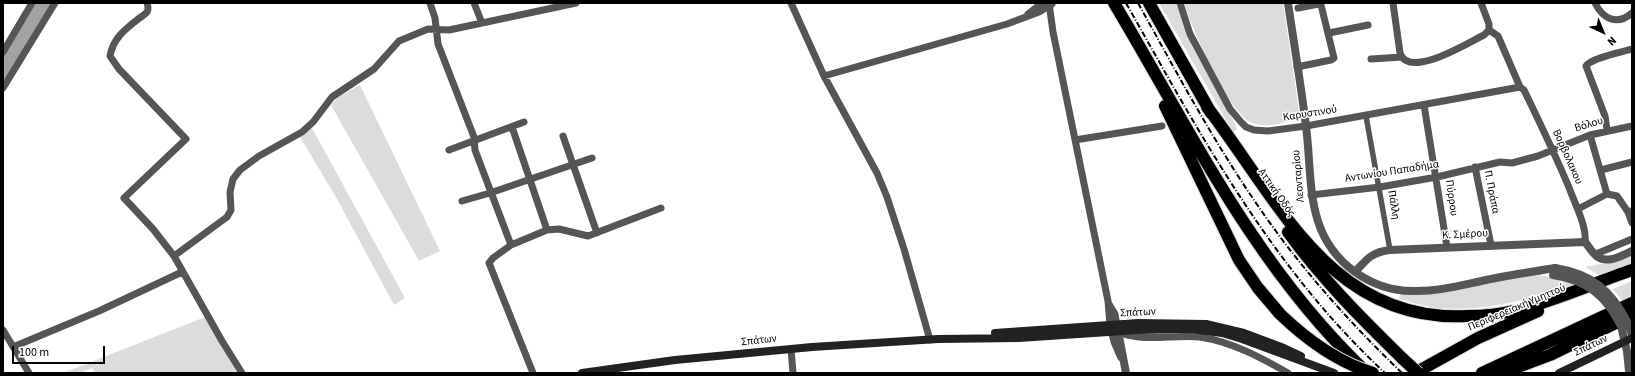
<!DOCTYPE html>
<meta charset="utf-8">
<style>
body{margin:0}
#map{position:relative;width:1635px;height:376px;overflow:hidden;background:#fff;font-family:"Source Sans 3",sans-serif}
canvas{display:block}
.frame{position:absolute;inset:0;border:4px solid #000;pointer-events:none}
.north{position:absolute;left:1583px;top:12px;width:40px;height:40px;-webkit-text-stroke:3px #fff;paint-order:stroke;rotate:136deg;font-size:11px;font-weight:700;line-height:16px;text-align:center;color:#000}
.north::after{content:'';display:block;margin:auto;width:14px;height:18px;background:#000;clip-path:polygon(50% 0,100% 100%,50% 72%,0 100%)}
.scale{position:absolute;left:12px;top:346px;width:93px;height:18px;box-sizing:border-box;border:2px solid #000;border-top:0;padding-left:5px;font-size:12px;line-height:14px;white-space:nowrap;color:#000;-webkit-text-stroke:3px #fff;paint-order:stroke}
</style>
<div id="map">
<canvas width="1635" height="376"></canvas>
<div class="frame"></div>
<div class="north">N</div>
<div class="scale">100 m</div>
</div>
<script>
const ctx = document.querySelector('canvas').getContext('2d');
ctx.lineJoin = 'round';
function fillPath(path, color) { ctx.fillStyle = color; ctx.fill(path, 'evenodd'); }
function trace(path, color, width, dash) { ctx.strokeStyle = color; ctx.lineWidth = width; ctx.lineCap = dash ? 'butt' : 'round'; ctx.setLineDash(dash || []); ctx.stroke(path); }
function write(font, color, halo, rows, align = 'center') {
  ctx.font = font + ' "Source Sans 3",sans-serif'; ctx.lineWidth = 3; ctx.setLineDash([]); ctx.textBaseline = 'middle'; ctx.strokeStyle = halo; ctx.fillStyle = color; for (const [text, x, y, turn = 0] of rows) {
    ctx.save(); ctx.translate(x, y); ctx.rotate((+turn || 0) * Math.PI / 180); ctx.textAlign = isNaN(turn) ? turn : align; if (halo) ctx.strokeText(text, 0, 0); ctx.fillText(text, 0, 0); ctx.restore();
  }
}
const green = new Path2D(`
 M1159 3H1176L1192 46 1234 122 1237 129 1233 132Z
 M1184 3H1283L1299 111 1297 118C1284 124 1263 129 1250 122 1225 107 1193 31 1184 3Z
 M360 85 440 251 419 261 331 105 339 97Z
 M312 128 405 298 394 305 337 199 300 137Z
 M1632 254V264L1601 276 1585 267 1616 261Z
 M1527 275C1546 275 1562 279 1579 284 1534 298 1486 312 1438 308 1425 307 1412 302 1399 299L1401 291Z
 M1632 281V297L1623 302 1613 289Z
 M205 317 239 371 230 373H95L92 368 80 373H63Z`);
const water = new Path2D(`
 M34 3H52L3 83V57Z`);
const pedestrian = new Path2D(`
 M1366 116 1390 250`);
const minor = new Path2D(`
 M147 3C148 6 149 9 147 12 145 15 140 17 137 20 124 30 113 39 110 56L119 69 186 139 124 198 153 229 174 256 227 217 231 210 230 192 233 179 240 170 259 156 302 132 313 122 332 97 374 69 399 41 428 29 449 30 576 3
 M430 3 435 18 438 44 474 137 475 150 511 245 493 258 489 263 533 373
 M474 3 482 23
 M791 3 824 76 877 173 887 197 904 249 930 340
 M1049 3 1053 32 1108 301 1110 325
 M1180 3 1190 34 1230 109 1241 122 1246 127 1254 130 1268 131 1306 126 1520 87 1524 90C1540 123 1556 156 1570 190 1575 204 1587 227 1585 242
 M1393 3 1400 53C1409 80 1469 42 1484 35L1489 30
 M1481 3 1489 24V30
 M1595 3C1603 19 1617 26 1632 13
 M1028 14 1042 3
 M1489 30 1498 36 1520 87
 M1329 33 1368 25
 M3 52 32 3
 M1371 59 1402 57
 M1297 67 1331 60 1334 58 1321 5 1319 4 1298 8
 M824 76 1007 24 1039 12 1052 4
 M3 88 55 3
 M1424 105 1447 247
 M512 127 547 230
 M1607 130 1605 116 1586 66C1591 58 1622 52 1632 49
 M1590 135 1607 194
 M563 136 597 233
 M1075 140 1162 126
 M449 150 524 122
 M1475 167 1491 245
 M1601 170 1632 162
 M1311 195 1380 187 1437 177 1500 162 1512 163 1538 156 1590 135 1632 126
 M462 201 490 193 592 158
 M1578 209 1607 194 1617 196 1628 212 1632 211
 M1628 212 1632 223
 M511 245 547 230 559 229 588 236 661 208
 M1596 254 1632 239
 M174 256 222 341 242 373
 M1109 304 1115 314 1118 331C1137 343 1176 334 1200 337 1232 342 1260 357 1288 373
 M3 330 29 373
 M13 347 99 311 182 272
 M791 349 793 373`);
const tertiary = new Path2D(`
 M1288 3C1294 44 1301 85 1306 126 1313 181 1304 235 1355 272 1372 284 1390 291 1412 291 1437 292 1462 285 1486 280 1509 275 1532 272 1555 268
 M1355 272C1367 259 1372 252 1390 250L1585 242C1589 247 1593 254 1598 257 1608 264 1623 255 1632 251
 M1628 323 1632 335
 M1110 326 1115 343 1121 357
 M1621 326 1627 351 1629 371
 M1118 331 1126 373`);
const secondary = new Path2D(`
 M995 333 1138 323 1206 324 1244 333 1284 348 1301 356
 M582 373 675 360 812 347 938 339 1019 338 1138 330 1191 329 1222 333 1242 339 1334 373
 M1559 373 1632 338`);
const motorway = new Path2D(`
 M1114 3C1190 130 1254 265 1363 369
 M1149 3 1211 113
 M1165 106 1239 260 1258 288 1280 314
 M1207 107C1278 199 1330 323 1467 316 1484 316 1501 314 1518 310 1557 300 1594 283 1632 270
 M1288 232C1322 279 1362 319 1403 359
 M1415 373 1478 338 1538 311
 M1482 373 1632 303
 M1502 373 1550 355 1632 315`);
const rail = new Path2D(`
 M1126 3C1201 136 1272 268 1385 373
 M1138 3C1178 75 1217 148 1265 216 1305 273 1352 325 1402 373`);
const tertiaryBridge = new Path2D(`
 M1555 268C1592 274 1611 290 1628 323
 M1553 275C1587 280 1606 296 1621 326`);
const motorwayBridge = new Path2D(`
 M1280 314C1307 340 1337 362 1373 373
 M1403 359 1418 373`);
const streetNames = [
 ["Καρυστινού",1310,114,-9],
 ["Βόλου",1589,125,-17],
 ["Βορβολακου",1567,157,66],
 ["Αντωνίου Παπαδήμα",1392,172,-9],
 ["Λεονταρίου",1299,176,-95],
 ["Π. Πράπα",1491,192,79],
 ["Αττική Οδός",1276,193,55],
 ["Πύρρου",1451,198,82],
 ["Πάλλη",1393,205,81],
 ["Κ. Σμέρου",1465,235,-3],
 ["Περιφερειακή Υμηττού",1517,308,-23],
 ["Σπάτων",1138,313,-3],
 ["Σπάτων",759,341,-6],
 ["Σπάτων",1591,346,-26]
];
fillPath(green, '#dcdcdc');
fillPath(water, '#a3a3a3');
trace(motorway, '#dbdbdb', 14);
trace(pedestrian, '#555', 5.5);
trace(minor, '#555', 7);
trace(tertiary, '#555', 8);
trace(secondary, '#222', 8);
trace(motorway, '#000', 12);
trace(rail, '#000', 2, [6, 2, 1, 2]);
trace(motorwayBridge, '#dbdbdb', 14, []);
trace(tertiaryBridge, '#555', 8);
trace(motorwayBridge, '#000', 12);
write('11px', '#000', '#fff', streetNames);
</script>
